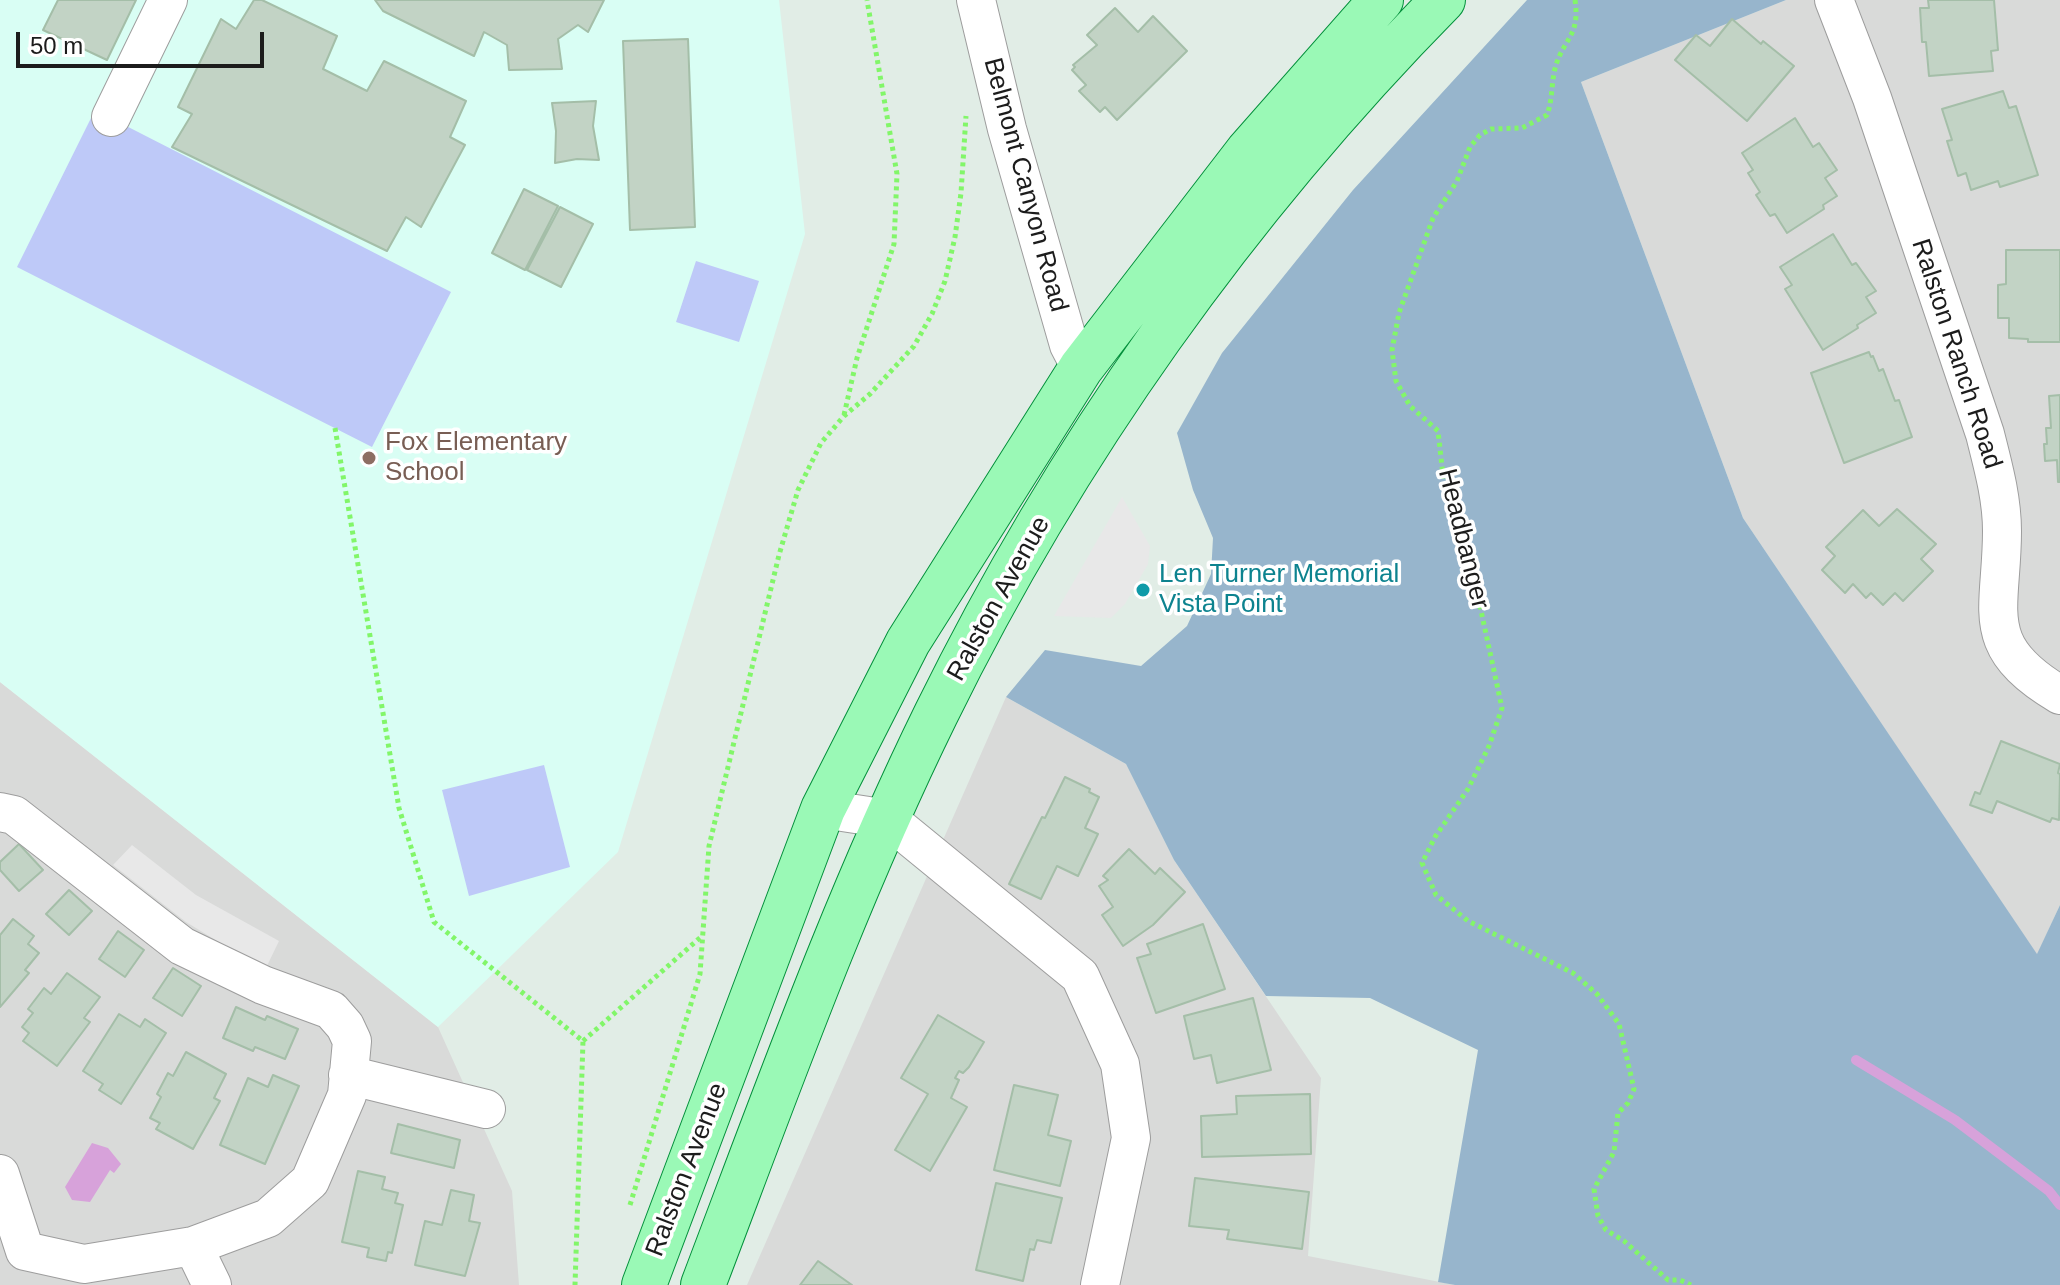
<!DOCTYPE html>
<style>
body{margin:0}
#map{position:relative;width:2060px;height:1285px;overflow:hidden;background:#e1ede6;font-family:Arial,sans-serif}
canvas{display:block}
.scale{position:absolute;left:16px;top:32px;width:248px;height:36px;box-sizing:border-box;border:4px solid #1c1c1c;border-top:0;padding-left:10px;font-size:24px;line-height:28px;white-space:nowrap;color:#1c1c1c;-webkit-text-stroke:6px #fff;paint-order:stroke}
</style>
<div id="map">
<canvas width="2060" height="1285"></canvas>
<div class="scale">50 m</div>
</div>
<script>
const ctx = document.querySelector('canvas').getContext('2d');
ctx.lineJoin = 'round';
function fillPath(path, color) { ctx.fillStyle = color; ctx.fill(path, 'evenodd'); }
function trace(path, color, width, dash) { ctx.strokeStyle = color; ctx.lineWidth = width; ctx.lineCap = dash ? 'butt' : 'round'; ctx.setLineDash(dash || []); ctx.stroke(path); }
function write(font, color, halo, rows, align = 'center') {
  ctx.font = font + ' Arial,sans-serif'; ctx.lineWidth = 7; ctx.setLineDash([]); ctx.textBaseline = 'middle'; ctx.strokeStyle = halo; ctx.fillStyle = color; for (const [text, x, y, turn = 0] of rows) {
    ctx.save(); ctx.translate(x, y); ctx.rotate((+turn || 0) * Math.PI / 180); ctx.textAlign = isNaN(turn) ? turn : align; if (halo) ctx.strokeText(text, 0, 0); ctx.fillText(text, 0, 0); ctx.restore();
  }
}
const residential = new Path2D(`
 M1786 0H2060V905L2037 955 1743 518 1581 82Z
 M0 682 438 1027 512 1191 519 1285H0Z
 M1006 697 1126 764 1174 860 1321 1078 1308 1256 1455 1285H747Z`);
const education = new Path2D(`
 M0 0H779L805 234 618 852 438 1027 0 682Z`);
const forest = new Path2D(`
 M1527 0H1786L1581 82 1743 518 2037 954 2060 905V1285H1455L1438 1282 1478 1050 1370 998 1266 996 1174 860 1126 764 1006 697 1045 650 1141 666 1187 626 1211 574 1213 538 1193 490 1177 433 1222 353 1353 190Z`);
const park = new Path2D(`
 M95 110 451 292 372 447 17 267Z
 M696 261 759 281 739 342 676 322Z
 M544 765 570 867 469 896 442 790Z`);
const parking = new Path2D(`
 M1122 497 1150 546 1148 564 1125 604 1111 618 1054 616Z
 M132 845 196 895 279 941 265 970 186 922 113 865Z`);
const water = new Path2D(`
 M92 1143 108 1148 121 1164 114 1173 110 1170 90 1202 72 1200 65 1187Z`);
const stream = new Path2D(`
 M1856 1060 1955 1120 2049 1191 2060 1205`);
const building = new Path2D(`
 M58 0H136L107 60 43 30Z
 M254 0H262L337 36 323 69 367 91 384 61 466 101 450 137 465 145 421 227 406 217 387 251 172 147 192 114 178 107 221 19 236 29Z
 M375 0H604L588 32 578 25 558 39 562 69 509 70 507 45 484 32 474 56 383 11Z
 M1928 0H1994L1998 50 1991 51 1993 71 1929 76 1926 42H1922L1920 8H1929Z
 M1115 8 1138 32 1153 16 1187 51 1117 120 1105 107 1100 112 1079 91 1086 85 1072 70 1075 67 1073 65 1097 45 1087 35Z
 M1732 19 1761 44 1763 41 1794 66 1747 121 1675 60 1696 35 1710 46Z
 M688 39 695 227 630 230 623 41Z
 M2003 91 2009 108 2016 106 2038 175 2000 187 1998 181 1971 190 1966 173 1958 176 1947 141 1952 140 1942 109Z
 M596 101 593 126 599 160 577 159 555 163 556 131 552 103Z
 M1795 118 1813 147 1819 143 1837 170 1825 178 1837 196 1823 205 1824 209 1787 233 1775 214 1770 216 1756 195 1760 192 1748 173 1753 170 1742 153Z
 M524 189 558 206 525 270 492 253Z
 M560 207 593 224 561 287 527 270Z
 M1833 234 1852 265 1856 263 1876 291 1866 297 1876 313 1857 325 1858 328 1823 350 1785 289 1792 285 1780 267Z
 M2006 250H2060V342H2028V339L2009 338V318H1998V285L2006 284Z
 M1869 352 1871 357 1873 356 1879 371 1883 369 1895 401 1899 400 1912 437 1844 463 1811 373Z
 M2060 395V482H2058L2057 460 2045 461 2044 444H2047L2046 428H2051L2049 396Z
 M1897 509 1936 544 1921 559 1933 571 1903 601 1895 593 1883 605 1871 593 1866 598 1853 584 1845 593 1822 570 1835 556 1826 547 1863 510 1879 526Z
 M2001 741 2060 764 2058 773 2060 774 2059 820 2052 818 2050 822 1997 801 1992 813 1970 805 1975 792 1980 794Z
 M1065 777 1090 789 1089 792 1099 797 1085 828 1098 834 1078 876 1057 866 1041 899 1009 884 1042 817 1045 818Z
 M19 844 43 870 19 891 0 870V862Z
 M1129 849 1155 874 1160 868 1185 892 1153 925 1123 946 1102 915 1113 907 1099 886 1108 880 1103 876Z
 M69 890 92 911 69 935 46 914Z
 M13 919 34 936 28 944 39 953 25 970 29 973 0 1007V935Z
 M1203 924 1225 989 1156 1013 1137 958 1151 954 1147 944Z
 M118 931 144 950 125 977 99 959Z
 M173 968 201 986 182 1016 153 998Z
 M67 973 100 997 84 1018 90 1022 57 1066 23 1041 29 1033 22 1027 33 1013 28 1009 44 988 51 994Z
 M1253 998 1271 1070 1217 1083 1211 1055 1194 1059 1184 1016Z
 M236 1007 265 1020 267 1016 298 1029 285 1059 255 1047 253 1051 223 1038Z
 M119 1014 140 1027 145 1019 166 1033 121 1104 99 1090 103 1084 83 1071Z
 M938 1015 984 1042 969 1067 963 1073 959 1071 955 1078 959 1080 951 1098 967 1107 930 1171 895 1150 928 1094 901 1078Z
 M186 1052 226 1074 214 1098 220 1101 193 1149 156 1129 160 1123 150 1118 161 1097 157 1094 168 1073 173 1076Z
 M273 1075 299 1086 265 1164 220 1145 248 1078 268 1087Z
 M1014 1085 1058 1095 1048 1135 1071 1141 1060 1186 994 1170Z
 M1310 1094 1311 1154 1202 1157 1201 1116 1237 1114 1236 1096Z
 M398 1124 460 1140 454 1168 391 1153Z
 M358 1171 385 1177 382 1189 398 1193 395 1203 403 1205 392 1253 388 1252 386 1261 367 1257 369 1248 342 1242Z
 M1195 1178 1309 1192 1302 1249 1227 1239 1229 1230 1189 1226Z
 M996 1183 1062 1198 1051 1243 1037 1240 1034 1250 1030 1249 1023 1281 976 1270Z
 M451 1190 474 1195 469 1221 480 1223 465 1276 415 1265 425 1221 442 1225Z
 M818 1261 852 1285H800Z`);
const path = new Path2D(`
 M1575 0C1580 36 1565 37 1556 65 1551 81 1553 99 1547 115L1522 128 1491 129 1480 135 1470 147 1457 181 1433 218 1399 313 1392 350 1396 381 1410 406 1438 431 1444 484 1480 606 1502 708 1489 746 1468 789 1435 837 1422 863 1436 895 1468 921 1573 973 1597 994 1619 1024 1634 1089 1628 1103 1618 1113 1614 1152 1594 1189 1598 1216 1606 1230 1624 1241 1668 1280H1680L1691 1285
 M844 415 857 358 894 244 897 174 867 0
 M335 428 399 808 434 922 583 1041 575 1285
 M583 1041 702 936
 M630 1205 700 974 709 846 779 555 798 490 821 443 844 416 870 394 914 346 932 314 945 281 955 237 961 193 966 116`);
const minor = new Path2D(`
 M976 0 1007 129 1069 345 1081 368
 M1834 0 1872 98 1985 434C1993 466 2002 498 2002 531 2002 612 1976 645 2060 695
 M111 117 168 0
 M823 809 888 819 1080 976 1120 1064 1131 1138 1100 1285
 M0 812 14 815 182 946 263 985 331 1010 345 1026 352 1041 347 1095 310 1181 268 1218 193 1246 84 1264 25 1251
 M348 1075 486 1109
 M0 1174 25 1251
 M193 1246 212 1285`);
const major = new Path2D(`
 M644 1285 823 809 908 642 1081 368 1248 151 1381 0
 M703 1285C776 1093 845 899 936 714 1065 451 1237 209 1443 0`);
const markers = [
 [369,458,8,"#8d6e63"],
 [1143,590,8,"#0f9aa8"]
];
const streetNames = [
 ["Belmont Canyon Road",1025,185,75],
 ["Ralston Ranch Road",1956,354,72],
 ["Headbanger",1463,539,76],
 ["Ralston Avenue",999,599,-61],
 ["Ralston Avenue",687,1170,-69]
];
const educationNames = [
 ["Fox Elementary",385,443],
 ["School",385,473]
];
const cultureNames = [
 ["Len Turner Memorial",1159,575],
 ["Vista Point",1159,605]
];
fillPath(residential, '#d9dad9');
fillPath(education, '#d9fef4');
fillPath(forest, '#97b5cc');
fillPath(park, '#bec9f8');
fillPath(parking, '#e8e8e8');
fillPath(water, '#d7a2da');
trace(stream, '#d7a2da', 10);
fillPath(building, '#c2d3c5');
trace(building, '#a4bea8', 2);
trace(minor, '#9d9d9d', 40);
trace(major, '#03903b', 46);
trace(path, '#82f669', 5, [4, 4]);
trace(minor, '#fff', 38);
trace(major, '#9af9b6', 44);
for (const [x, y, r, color] of markers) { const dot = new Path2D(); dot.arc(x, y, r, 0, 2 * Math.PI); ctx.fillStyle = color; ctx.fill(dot); trace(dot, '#fff', 3); }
write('26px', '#1c1c1c', '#fff', streetNames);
write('26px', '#785e54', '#fff', educationNames, 'left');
write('26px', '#0d838f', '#fff', cultureNames, 'left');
</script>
